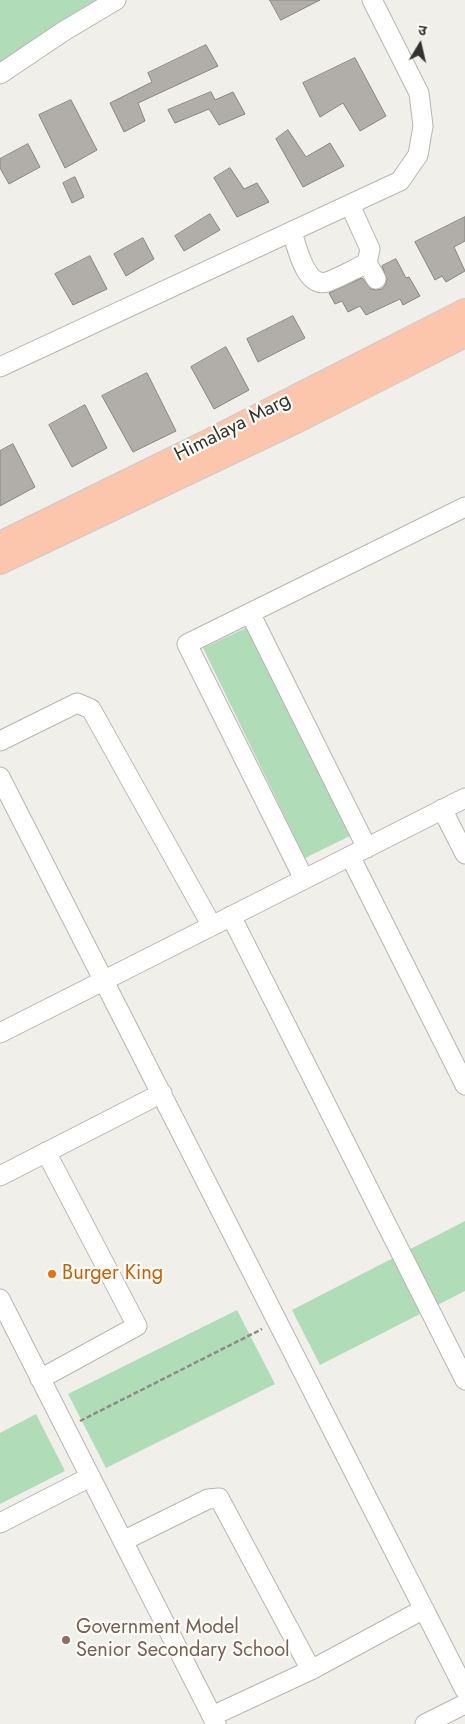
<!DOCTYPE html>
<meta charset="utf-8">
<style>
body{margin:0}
#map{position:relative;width:465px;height:1724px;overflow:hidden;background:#f1efea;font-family:Jost,"Noto Sans Devanagari",sans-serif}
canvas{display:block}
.north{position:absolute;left:395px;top:20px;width:50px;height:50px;-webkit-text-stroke:4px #fefcf7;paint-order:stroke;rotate:9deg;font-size:14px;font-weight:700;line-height:20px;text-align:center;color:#333230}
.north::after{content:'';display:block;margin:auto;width:18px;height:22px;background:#333230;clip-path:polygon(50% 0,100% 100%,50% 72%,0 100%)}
</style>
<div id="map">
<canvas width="465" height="1724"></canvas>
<div class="north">उ</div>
</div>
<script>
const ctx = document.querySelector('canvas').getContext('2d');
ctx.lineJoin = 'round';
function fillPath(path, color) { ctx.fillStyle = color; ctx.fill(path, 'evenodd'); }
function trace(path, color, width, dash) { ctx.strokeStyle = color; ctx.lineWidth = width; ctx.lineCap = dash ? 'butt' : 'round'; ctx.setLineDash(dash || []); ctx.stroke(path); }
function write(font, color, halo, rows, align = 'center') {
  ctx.font = font + ' Jost,sans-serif'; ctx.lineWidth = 4.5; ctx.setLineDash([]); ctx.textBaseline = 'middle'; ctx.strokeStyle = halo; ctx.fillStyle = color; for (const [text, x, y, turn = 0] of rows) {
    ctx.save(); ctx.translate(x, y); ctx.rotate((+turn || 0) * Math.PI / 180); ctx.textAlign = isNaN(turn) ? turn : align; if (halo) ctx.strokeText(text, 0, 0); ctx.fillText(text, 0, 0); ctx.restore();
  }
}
const green = new Path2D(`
 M0 0H96L71 15 0 63Z
 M248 627 350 836 305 858 203 648Z
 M465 1221V1291L320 1365 292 1310Z
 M237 1310 275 1384 106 1468 68 1394Z
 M36 1414 65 1471 0 1504V1433Z`);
const building = new Path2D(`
 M270 0H320L281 20Z
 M206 45 218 66 138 103 145 121 124 132 110 103 152 82 148 73Z
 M355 58 386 116 360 131 343 103 320 117 303 83Z
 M211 92 215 100 233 92 245 114 219 125 209 109 175 123 168 110Z
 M71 100 97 150 65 168 39 115Z
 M288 130 306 157 330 143 344 166 303 187 276 139Z
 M28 144 40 167 9 184 0 168V159Z
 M230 168 244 189 257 183 269 202 237 217 214 178Z
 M75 177 84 197 72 203 63 183Z
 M210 214 220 230 184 251 175 236Z
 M465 217V241L454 247 465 271 446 282 442 276 435 280 415 242Z
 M143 238 154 259 126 276 114 254Z
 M90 256 107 289 73 305 55 274Z
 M396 259 406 278 409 277 420 296 403 305 400 299 366 315 360 306 348 312 342 301 335 304 329 293 362 278 371 289 376 290 382 289 386 284 387 279 382 266Z
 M293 316 305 338 258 362 247 339Z
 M226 347 249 390 214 409 191 367Z
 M147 373 176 431 133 452 102 396Z
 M85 405 107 448 72 467 49 425Z
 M13 444 35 487 0 506V451Z`);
const path = new Path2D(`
 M80 1421 262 1329`);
const minor = new Path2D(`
 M0 74 64 31 116 0
 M350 205 370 249 367 263 376 279
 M292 232C297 247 305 288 327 282 341 277 354 269 367 263
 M0 367 400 181 418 155 423 126 419 93 372 0
 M250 613 367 848
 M0 741 77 703 91 709 212 926
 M0 777 465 1690
 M442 809 465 854
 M350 856 465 1085
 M304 879 187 644 465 507
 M231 916 465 1380
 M0 1033 465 798
 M0 1176 162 1093
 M0 1299 216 1724
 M40 1379 137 1326 46 1152
 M0 1523 90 1477
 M123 1541 208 1499 219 1498 311 1670
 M212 1716 311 1670 424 1609
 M425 1724 465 1704`);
const major = new Path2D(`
 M0 544 206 443 465 311
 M0 562 298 420 465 335`);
const markers = [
 [52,1274,5,"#e8710a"],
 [66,1640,5,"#8d6e63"]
];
const streetNames = [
 ["Himalaya Marg",233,428,-27]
];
const foodNames = [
 ["Burger King",62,1274]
];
const educationNames = [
 ["Government Model",76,1628],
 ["Senior Secondary School",76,1651]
];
fillPath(green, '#b0dcb7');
fillPath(building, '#b1aeaa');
trace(building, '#878581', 1);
trace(minor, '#b7b5b1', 21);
trace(major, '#cacac9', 26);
trace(path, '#8d8b88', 2.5, [5, 2.5]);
trace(minor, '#fff', 19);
trace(major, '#fcc6ac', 24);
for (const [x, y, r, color] of markers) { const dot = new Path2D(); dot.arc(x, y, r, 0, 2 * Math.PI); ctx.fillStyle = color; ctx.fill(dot); trace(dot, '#fefcf7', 2); }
write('20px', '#333230', '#fefcf7', streetNames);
write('20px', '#c56008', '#fefcf7', foodNames, 'left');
write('20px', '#785e54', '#fefcf7', educationNames, 'left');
</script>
